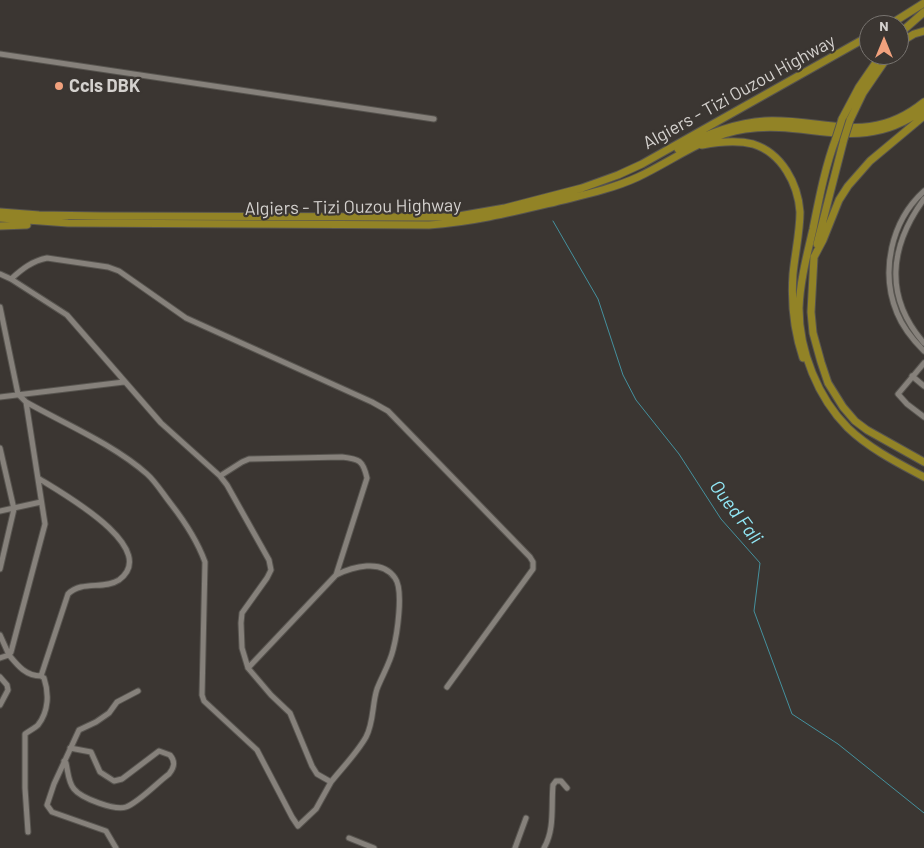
<!DOCTYPE html>
<style>
body{margin:0}
#map{position:relative;width:924px;height:848px;overflow:hidden;background:#3b3632;font-family:Barlow,sans-serif}
canvas{display:block}
.north{position:absolute;left:859px;top:15px;width:50px;height:50px;box-sizing:border-box;background:#3b3632;border:1px solid #787470;border-radius:50%;rotate:0deg;font-size:14px;font-weight:700;line-height:20px;text-align:center;color:#d4d1ce}
.north::after{content:'';display:block;margin:auto;width:18px;height:22px;background:#f1a17d;clip-path:polygon(50% 0,100% 100%,50% 72%,0 100%)}
</style>
<div id="map">
<canvas width="924" height="848"></canvas>
<div class="north">N</div>
</div>
<script>
const ctx = document.querySelector('canvas').getContext('2d');
ctx.lineJoin = 'round';
function trace(path, color, width, dash) { ctx.strokeStyle = color; ctx.lineWidth = width; ctx.lineCap = dash ? 'butt' : 'round'; ctx.setLineDash(dash || []); ctx.stroke(path); }
function write(font, color, halo, rows, align = 'center') {
  ctx.font = font + ' Barlow,sans-serif'; ctx.lineWidth = 4.5; ctx.setLineDash([]); ctx.textBaseline = 'middle'; ctx.strokeStyle = halo; ctx.fillStyle = color; for (const [text, x, y, turn = 0] of rows) {
    ctx.save(); ctx.translate(x, y); ctx.rotate((+turn || 0) * Math.PI / 180); ctx.textAlign = isNaN(turn) ? turn : align; if (halo) ctx.strokeText(text, 0, 0); ctx.fillText(text, 0, 0); ctx.restore();
  }
}
const stream = new Path2D(`
 M553 221 598 299 623 375 636 400 679 454 721 519 760 563 754 611 792 714 838 744 924 813`);
const minor = new Path2D(`
 M0 54 434 119
 M924 191C891 221 880 272 897 313 903 328 913 340 924 351
 M924 199C889 247 884 297 924 343
 M0 274 11 279 67 315 161 423 220 476 227 485 269 560 271 570 267 578 242 613 241 623 242 648 248 668 271 695 290 713 312 766 317 774 331 782C342 768 357 753 366 737 374 722 372 704 377 689 382 676 390 663 393 650 397 635 404 590 395 578 382 558 352 567 336 575L248 668
 M11 279C22 269 32 261 47 258L108 267 119 271 186 318 372 402 388 411 530 557 533 562V569L447 687
 M0 307 18 394 26 402 45 524 11 652 9 655C18 666 26 676 41 676
 M924 363 898 394 907 404 924 417
 M912 376 924 386
 M0 397 124 382
 M26 402C65 424 113 444 147 474 156 482 163 494 171 504 185 522 197 540 205 562L202 695 204 701 257 750 292 817 298 826 316 809 331 782
 M0 448 14 509 0 569
 M220 476 242 462 249 459 342 457C359 459 363 460 367 478L336 575
 M0 511 41 502
 M0 635 9 655 0 658
 M0 677 7 685 8 690 0 705
 M64 761 66 763C68 771 68 782 74 789 81 798 115 811 126 807 138 803 158 782 169 774 174 768 176 762 170 755L159 751 122 779 114 781 100 772 91 752 70 748
 M28 832 25 788V734C29 731 35 728 38 725 49 711 49 693 44 678L41 676 68 594C82 580 104 590 119 580 162 548 60 492 38 478
 M349 838 374 848
 M116 848 106 831 52 812 47 805 54 784 79 730 96 722 109 713 117 702 138 691
 M515 848 526 818
 M544 848C555 829 551 806 553 785L556 781H561L567 788`);
const highway = new Path2D(`
 M889 25 924 3
 M899 34 924 12
 M899 43 914 34 924 31
 M924 116 870 161 848 186 839 200 823 240 814 257 811 312 813 333 821 362 828 383 843 407 855 421 867 430 924 462
 M842 119 859 87 881 55
 M850 120 863 93 889 55
 M836 138C825 167 819 199 813 229 807 255 800 281 799 308 799 351 818 398 848 428 870 449 898 463 924 477
 M702 145C718 142 737 140 753 144 782 153 798 184 800 212 800 232 795 253 793 274 791 302 794 331 803 358
 M678 149C706 134 734 123 765 121 825 118 869 147 924 102
 M0 212 39 215 102 216 416 217H453L505 208 582 188 618 175 642 164 869 36
 M0 218 68 223 429 225C473 222 513 212 555 202 583 195 612 189 638 177 674 160 705 135 745 129 810 119 861 156 924 109
 M0 226 27 225
 M817 244 844 139`);
const highwayBridge = new Path2D(`
 M836 138 842 119
 M844 139 850 120`);
const markers = [
 [59,86,5,"#f1a17d"]
];
const poiNames = [
 ["Ccls DBK",69,86]
];
const streetNames = [
 ["Algiers - Tizi Ouzou Highway",739,92,-29],
 ["Algiers - Tizi Ouzou Highway",353,207,-1]
];
const waterNames = [
 ["Oued Fali",736,512,53]
];
trace(stream, '#45919e', 1);
trace(minor, '#57544f', 7);
trace(highway, '#57544f', 9);
trace(minor, '#86817b', 5);
trace(highway, '#928326', 7);
trace(highwayBridge, '#57544f', 9, []);
trace(highwayBridge, '#928326', 7);
for (const [x, y, r, color] of markers) { const dot = new Path2D(); dot.arc(x, y, r, 0, 2 * Math.PI); ctx.fillStyle = color; ctx.fill(dot); trace(dot, '#3b3632', 2); }
write('bold 18px', '#d4d1ce', '#3b3632', poiNames, 'left');
write('18px', '#d4d1ce', '#3b3632', streetNames);
write('italic 19px', '#92e8f7', '#3b3632', waterNames);
</script>
